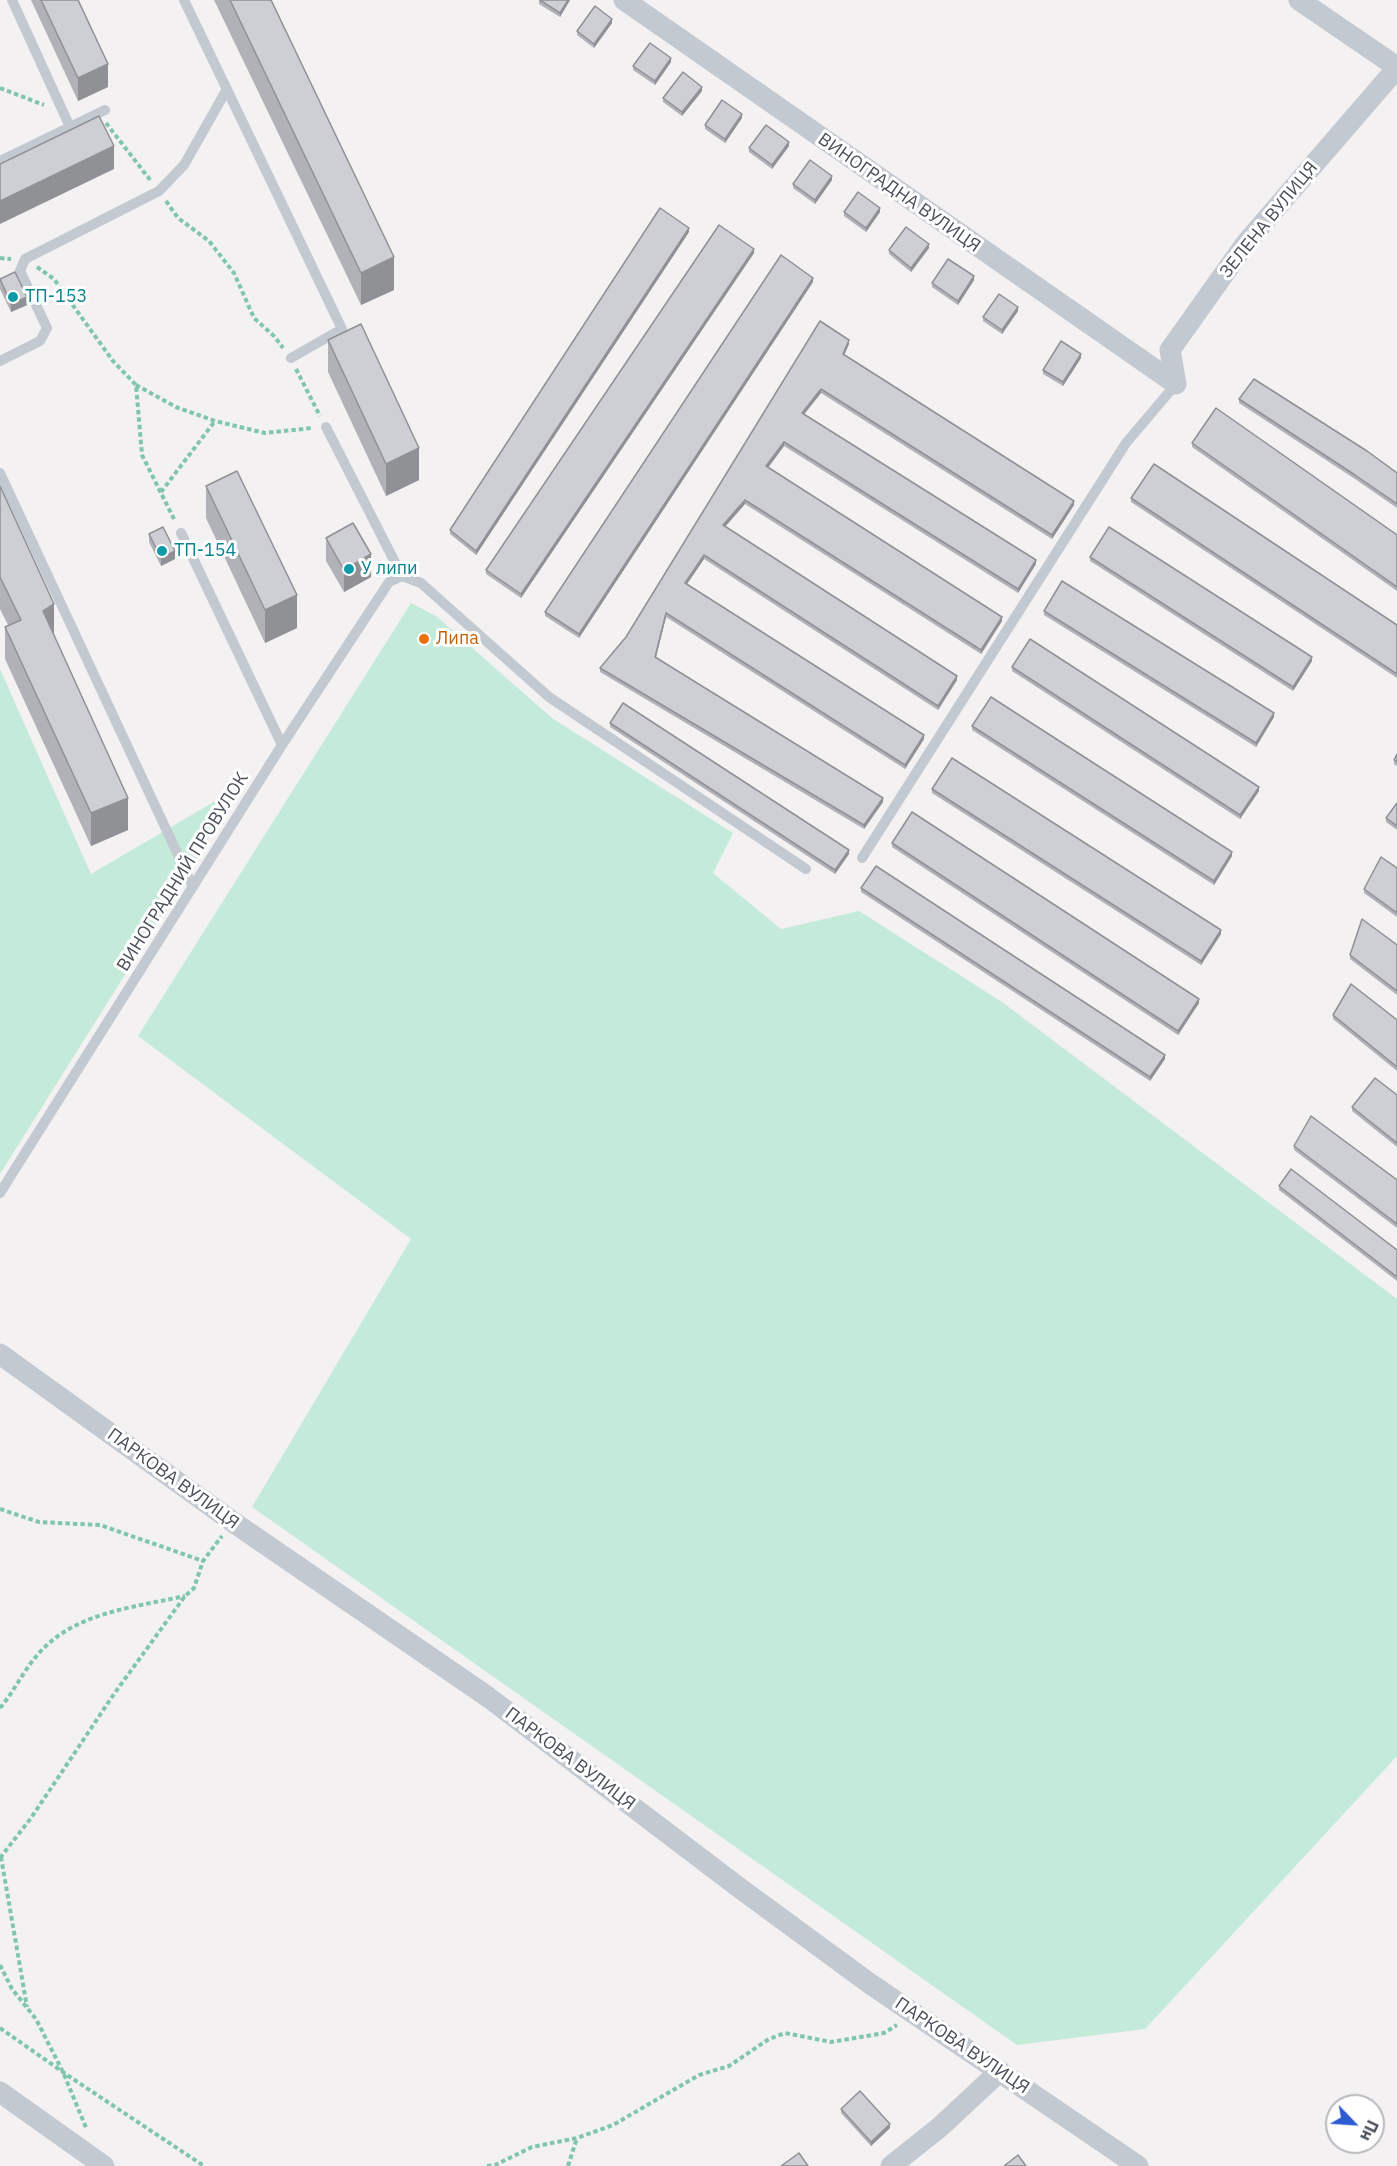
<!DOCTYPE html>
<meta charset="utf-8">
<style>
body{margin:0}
#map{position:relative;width:1397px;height:2166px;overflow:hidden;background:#f3f1f1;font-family:"IBM Plex Sans",sans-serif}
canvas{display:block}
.north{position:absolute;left:1325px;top:2094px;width:60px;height:60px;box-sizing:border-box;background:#fff;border:2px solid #b7b9be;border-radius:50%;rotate:115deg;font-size:16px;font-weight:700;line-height:24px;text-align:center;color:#4a515c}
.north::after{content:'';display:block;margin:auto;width:21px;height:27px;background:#2c5bd2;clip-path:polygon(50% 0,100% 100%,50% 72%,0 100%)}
</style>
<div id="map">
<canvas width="1397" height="2166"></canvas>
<div class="north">Пн</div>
</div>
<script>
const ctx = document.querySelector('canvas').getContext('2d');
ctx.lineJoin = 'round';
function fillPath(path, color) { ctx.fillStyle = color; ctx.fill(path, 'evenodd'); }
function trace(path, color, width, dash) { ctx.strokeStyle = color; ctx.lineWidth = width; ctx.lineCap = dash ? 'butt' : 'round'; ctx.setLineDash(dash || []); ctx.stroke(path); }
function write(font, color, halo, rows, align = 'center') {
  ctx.font = font + ' "IBM Plex Sans",sans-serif'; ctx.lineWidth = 6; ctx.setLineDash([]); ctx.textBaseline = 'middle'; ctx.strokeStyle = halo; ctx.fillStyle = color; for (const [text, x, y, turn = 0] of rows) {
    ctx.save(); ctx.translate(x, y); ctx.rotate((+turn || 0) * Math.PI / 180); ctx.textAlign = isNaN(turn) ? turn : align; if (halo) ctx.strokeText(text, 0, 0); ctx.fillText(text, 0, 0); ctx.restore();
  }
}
const green = new Path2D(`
 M411 603 436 616 552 718 733 833 713 873 781 929 859 911 1002 1002 1397 1299V1756L1145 2029 1017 2045 252 1507 411 1239 138 1036Z
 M0 669 91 874 234 790 195 863 0 1174Z`);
const path = new Path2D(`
 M0 88 44 105
 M106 123 151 181
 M166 201 178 218 209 241 234 273 254 318 275 337 283 348
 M0 258 11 259
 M37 267 54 279 113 361 136 385 142 455 175 521
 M296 369 320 416
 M136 385 176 407 215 421 265 433 312 428
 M161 492 215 421
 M0 1509 39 1522 100 1525 203 1561
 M0 1708C15 1690 25 1668 40 1652 76 1612 136 1607 185 1596
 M1 1857 27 2007
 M0 1858 31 1818 114 1694 185 1596 194 1588 203 1561 222 1536
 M0 1965 12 1989 36 2019 63 2072 87 2130
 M0 2028 70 2077 204 2166
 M487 2166 495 2165 532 2147 577 2138 613 2125 699 2075 729 2066 769 2039 785 2033 831 2042 884 2033 897 2025
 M568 2166 577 2138`);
const lane = new Path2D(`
 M12 0 70 127
 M184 0 342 329 291 358
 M0 161 105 110
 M0 361 40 341 47 328 20 271 25 259 159 191 184 165 227 89
 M326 427 402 576 421 583 549 697 806 869
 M0 473 193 887
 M181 533 282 745
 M862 858 1126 443 1176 384
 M0 1193 282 745 389 582 402 576`);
const street = new Path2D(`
 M624 0 1176 384
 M1299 0 1397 67
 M1176 384 1170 350 1246 243 1397 68
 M0 1354 233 1522 488 1697 741 1889 869 1983 1138 2166
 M0 2092 104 2166
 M891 2166 940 2127 1000 2071`);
const wall = new Path2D(`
 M31 0H78L108 87 78 101Z
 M214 0H271L394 290 361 305Z
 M539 0H570L560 17 539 4Z
 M612 23 594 48 577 35V31Z
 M671 62 655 85 633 70V66Z
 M702 91 682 116 663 102V98Z
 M742 118 725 143 705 129V125Z
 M789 146 772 169 749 152V148Z
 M832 180 815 204 793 188V184Z
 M844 212H880L866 232 844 216Z
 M689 232 476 555 450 534V530Z
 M929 248 911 272 889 254V250Z
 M754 253 521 598 486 574V570Z
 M0 279 27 305 11 312 0 289Z
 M974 280 958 305 932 287V283Z
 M813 282 579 638 545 616V612Z
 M1018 311 1002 334 983 321V317Z
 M328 340 419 480 386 496 328 372Z
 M849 344 844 355 1074 505 1052 539 821 393 804 414 1036 564 1018 593 784 446 768 468 1002 621 981 654 745 504 725 527 957 680 938 710 704 559 687 584 924 739 905 769 666 617 656 657 883 802 864 829 600 672V668L626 637Z
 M1081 358 1063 386 1043 374V370Z
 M1239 399 1397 473V508L1355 479 1239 403Z
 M1192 443 1397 535V591L1192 447Z
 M0 486 54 635 128 830 91 846 5 659V627L8 625 0 609Z
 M206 486 297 628 265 643 206 518Z
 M1131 498 1397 625V678L1131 502Z
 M149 534 175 559 161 566 149 542Z
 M326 538 371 577 344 592 326 561Z
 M1090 557 1312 661 1293 691 1090 561Z
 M1044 611 1274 717 1256 747 1044 615Z
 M1012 667 1259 791 1240 819 1012 671Z
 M610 723 849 854 835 874 610 727Z
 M972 726 1232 856 1214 885 972 730Z
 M1397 754V766L1394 764V760Z
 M932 789 1221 934 1201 965 932 793Z
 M1397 803V830L1386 822V818Z
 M892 843 1199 1003 1178 1035 892 847Z
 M1397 868V917L1364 893V889Z
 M861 888 1165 1059 1150 1081 861 892Z
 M1397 945V995L1350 959V955Z
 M1333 1015 1397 1020V1071L1333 1019Z
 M1397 1095V1147L1352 1111V1107Z
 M1294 1146 1397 1180V1228L1294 1150Z
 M1279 1186 1397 1250V1281L1279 1190Z
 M841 2109 890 2128 871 2146 841 2113Z`);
const shadedWall = new Path2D(`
 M568 0H570L560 17V13Z
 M612 19V23L594 48V44Z
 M671 58V62L655 85V81Z
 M108 64V87L78 101V78Z
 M702 87V91L682 116V112Z
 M742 114V118L725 143V139Z
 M789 142V146L772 169V165Z
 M114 146V169L0 224V201Z
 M832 176V180L815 204V200Z
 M880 208V212L866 232V228Z
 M689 228V232L476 555V551Z
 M929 244V248L911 272V268Z
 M754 249V253L521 598V594Z
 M394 257V290L361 305V273Z
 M974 276V280L958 305V301Z
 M813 278V282L579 638V634Z
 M27 297V305L11 312V304Z
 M1018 307V311L1002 334V330Z
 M849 340V344L843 358V354Z
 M1081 354V358L1063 386V382Z
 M821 389V393L802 417V413Z
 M784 442V446L766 470V466Z
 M419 448V480L386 496V464Z
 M745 500V504L723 529V525Z
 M1074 501V505L1052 539V535Z
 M175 551V559L161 566V558Z
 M371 554V577L344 592V570Z
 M704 555V559L685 587V583Z
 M1036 560V564L1018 593V589Z
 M297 595V628L265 643V610Z
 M54 604V636L43 611Z
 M666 613V617L655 661V657Z
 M1002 617V621L981 654V650Z
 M1312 657V661L1293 691V687Z
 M957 676V680L938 710V706Z
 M1274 713V717L1256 747V743Z
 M924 735V739L905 769V765Z
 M1259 787V791L1240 819V815Z
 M128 798V830L91 846V813Z
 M883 798V802L864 829V825Z
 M849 850V854L835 874V870Z
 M1232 852V856L1214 885V881Z
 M1221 930V934L1201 965V961Z
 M1199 999V1003L1178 1035V1031Z
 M1165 1055V1059L1150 1081V1077Z
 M890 2124V2128L871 2146V2142Z`);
const building = new Path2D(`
 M41 0H78L108 64 78 78Z
 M230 0H271L394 257 361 273Z
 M540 0H568L560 13Z
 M595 6 612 19 594 44 577 31Z
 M650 43 671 58 655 81 633 66Z
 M683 72 702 87 682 112 663 98Z
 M722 100 742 114 725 139 705 125Z
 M99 116 114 146 0 201V164Z
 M766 125 789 142 772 165 749 148Z
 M810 160 832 176 815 200 793 184Z
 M858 192 880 208 866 228 844 212Z
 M660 208 689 228 476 551 450 530Z
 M719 225 754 249 521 594 486 570Z
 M906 227 929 244 911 268 889 250Z
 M781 255 813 278 579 634 545 612Z
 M948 259 974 276 958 301 932 283Z
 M15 272 27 297 11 304 0 279Z
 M999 294 1018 307 1002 330 983 317Z
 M820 321 849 340 843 354 1074 501 1052 535 821 389 802 413 1036 560 1018 589 784 442 766 466 1002 617 981 650 745 500 723 525 957 676 938 706 704 555 685 583 924 735 905 765 666 613 655 657 883 798 864 825 600 668 626 637Z
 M361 324 419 448 386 464 328 340Z
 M1061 341 1081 354 1063 382 1043 370Z
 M1254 379 1367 451 1397 473V504L1355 475 1239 399Z
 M1216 408 1397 535V587L1192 443Z
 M1154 464 1397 625V674L1131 498Z
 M237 471 297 595 265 610 206 486Z
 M0 486 54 604 43 611 128 798 91 813 5 627 21 620 0 577Z
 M353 523 371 554 344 570 326 538Z
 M163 527 175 551 161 558 149 534Z
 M1109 527 1312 657 1293 687 1090 557Z
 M1062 581 1274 713 1256 743 1044 611Z
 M1030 639 1259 787 1240 815 1012 667Z
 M991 697 1232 852 1214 881 972 726Z
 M623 703 849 850 835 870 610 723Z
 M1397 754V762L1394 760Z
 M952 758 1221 930 1201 961 932 789Z
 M1397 803V826L1386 818Z
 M912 812 1199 999 1178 1031 892 843Z
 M1381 857 1397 868V913L1364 889Z
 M876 866 1165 1055 1150 1077 861 888Z
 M1362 919 1397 945V991L1350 955Z
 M1351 984 1397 1020V1067L1333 1015Z
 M1375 1078 1397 1095V1143L1352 1107Z
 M1311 1116 1397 1180V1224L1294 1146Z
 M1291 1169 1397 1250V1277L1279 1186Z
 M860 2091 890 2124 871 2142 841 2109Z
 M799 2153 808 2166H781Z
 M1018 2155 1026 2166H1004Z`);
const markers = [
 [13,297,6,"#0f9aa8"],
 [162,551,6,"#0f9aa8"],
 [349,569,6,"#0f9aa8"],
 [424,639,6,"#e8710a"]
];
const streetNames = [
 ["ВИНОГРАДНА ВУЛИЦЯ",899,193,35],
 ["ЗЕЛЕНА ВУЛИЦЯ",1269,220,-51],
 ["ВИНОГРАДНИЙ ПРОВУЛОК",183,872,-58],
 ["ПАРКОВА ВУЛИЦЯ",173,1479,36],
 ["ПАРКОВА ВУЛИЦЯ",570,1759,37],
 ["ПАРКОВА ВУЛИЦЯ",962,2046,34]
];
const cultureNames = [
 ["ТП-153",25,297],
 ["ТП-154",174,551],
 ["У липи",361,569]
];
const foodNames = [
 ["Липа",436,639]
];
fillPath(green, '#c4ebd9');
trace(path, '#80c6ae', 4, [4.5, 3]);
trace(lane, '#c3c9d1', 10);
trace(street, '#c3c9d1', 21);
fillPath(wall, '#b1b2b7');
fillPath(shadedWall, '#909195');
fillPath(building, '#cecfd5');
trace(building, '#909195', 1.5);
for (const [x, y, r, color] of markers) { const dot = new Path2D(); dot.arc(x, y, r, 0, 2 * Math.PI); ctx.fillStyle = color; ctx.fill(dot); trace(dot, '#fff', 2); }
write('18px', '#4a515c', '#fff', streetNames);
write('18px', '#0d838f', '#fff', cultureNames, 'left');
write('18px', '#c56008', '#fff', foodNames, 'left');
</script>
